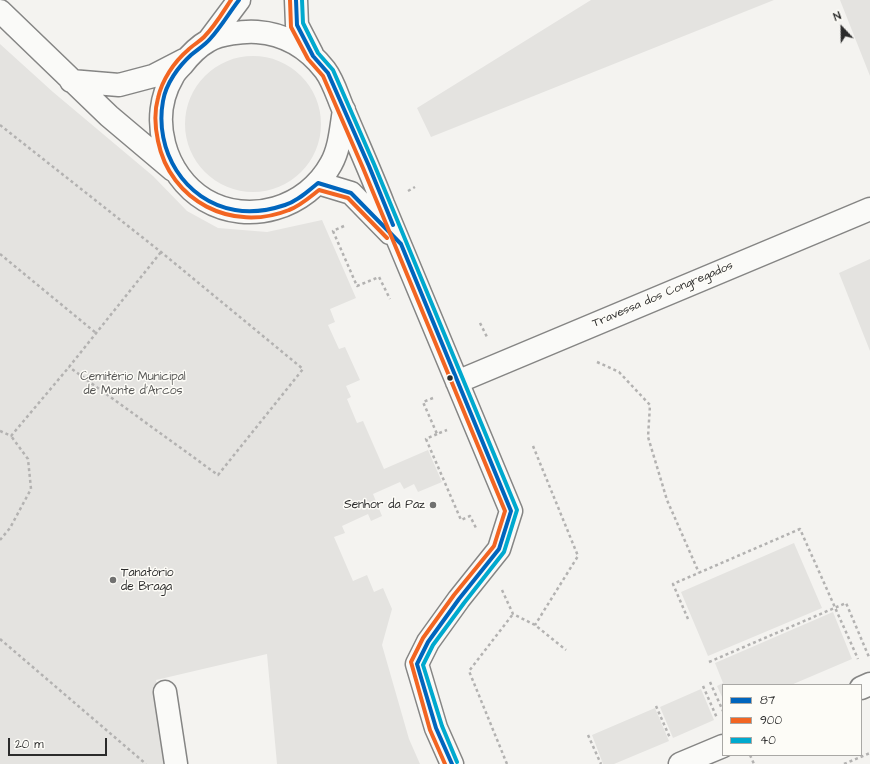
<!DOCTYPE html>
<meta charset="utf-8">
<style>
body{margin:0}
#map{position:relative;width:870px;height:764px;overflow:hidden;background:#f4f3f0;font-family:"Architects Daughter",sans-serif}
canvas{display:block}
.legend{position:absolute;left:722px;top:684px;width:140px;height:72px;box-sizing:border-box;background:#fdfcf7;border:1px solid #a9a8a5;margin:0;padding:5px 7px;list-style:none;font-size:12px;color:#2b2b2b}
.legend li{display:flex;align-items:center;gap:8px;height:20px}
.legend b{width:20px;border:1px solid #a9a8a5}
.north{position:absolute;left:822px;top:8px;width:40px;height:40px;-webkit-text-stroke:3px #fdfcf7;paint-order:stroke;rotate:338deg;font-size:11px;font-weight:700;line-height:16px;text-align:center;color:#2b2b2b}
.north::after{content:'';display:block;margin:auto;width:14px;height:18px;background:#2b2b2b;clip-path:polygon(50% 0,100% 100%,50% 72%,0 100%)}
.scale{position:absolute;left:8px;top:738px;width:99px;height:18px;box-sizing:border-box;border:2px solid #2b2b2b;border-top:0;padding-left:5px;font-size:12px;line-height:14px;white-space:nowrap;color:#2b2b2b;-webkit-text-stroke:3px #fdfcf7;paint-order:stroke}
</style>
<div id="map">
<canvas width="870" height="764"></canvas>
<ul class="legend">
<li><b style="height:5px;background:#0065bd"></b>87</li>
<li><b style="height:5px;background:#f26522"></b>900</li>
<li><b style="height:5px;background:#00a9ce"></b>40</li>
</ul>
<div class="north">N</div>
<div class="scale">20 m</div>
</div>
<script>
const ctx = document.querySelector('canvas').getContext('2d');
ctx.lineJoin = 'round';
function fillPath(path, color) { ctx.fillStyle = color; ctx.fill(path, 'evenodd'); }
function trace(path, color, width, dash) { ctx.strokeStyle = color; ctx.lineWidth = width; ctx.lineCap = dash ? 'butt' : 'round'; ctx.setLineDash(dash || []); ctx.stroke(path); }
function write(font, color, halo, rows, align = 'center') {
  ctx.font = font + ' "Architects Daughter",sans-serif'; ctx.lineWidth = 3; ctx.setLineDash([]); ctx.textBaseline = 'middle'; ctx.strokeStyle = halo; ctx.fillStyle = color; for (const [text, x, y, turn = 0] of rows) {
    ctx.save(); ctx.translate(x, y); ctx.rotate((+turn || 0) * Math.PI / 180); ctx.textAlign = isNaN(turn) ? turn : align; if (halo) ctx.strokeText(text, 0, 0); ctx.fillText(text, 0, 0); ctx.restore();
  }
}
const green = new Path2D(`
 M591 0H774L431 137 417 108Z
 M840 0H870V76Z
 M0 44 53 92 153 176 187 211 218 228 267 232 322 220 356 298 330 309 335 322 328 325 339 349 345 347 360 380 346 386 351 397 347 399 357 423 363 421 384 469 428 450 442 482 418 492 414 484 404 489 400 482 373 494 382 516 371 521 368 514 342 526 345 533 334 537 353 581 367 575 374 592 383 588 392 609 382 645 409 739 420 764H277L267 654 156 680 166 764H0Z
 M185 124a68 68 0 1 1 136 0a68 68 0 1 1-136 0Z
 M870 259V351L839 273Z
 M794 543 822 608 708 656 681 592Z
 M833 612 852 659 791 685H723V699L717 686 723 683 715 663Z
 M701 689 714 720 673 738 660 707Z
 M655 708 669 741 614 764H603L592 735Z`);
const path = new Path2D(`
 M0 125 161 252 303 369 218 475 69 367
 M408 191 415 187
 M344 226 333 231 357 286 379 277 390 299
 M0 254 96 333
 M480 323 488 339
 M597 362 619 372 650 405 648 437 667 500 699 573
 M433 398 423 402 437 434 447 430
 M0 431 11 436 69 367 161 252
 M437 434 426 439 461 520 470 516 476 528
 M533 446 578 556 535 625
 M0 540 10 528 31 489 28 459 11 436
 M502 590 513 614 535 625 566 650
 M688 619 673 584 800 529 858 659
 M0 639 146 764
 M709 662 846 603 869 657
 M710 682 723 711
 M703 686 717 718
 M656 706 670 738
 M588 735 601 764
 M750 755 754 764
 M507 764 469 671 513 614
 M844 764 870 753`);
const minor = new Path2D(`
 M296 0 297 25 312 54
 M0 11 109 116 173 170
 M209 40 239 0
 M71 81 119 85 153 76 184 60
 M344 110C341 128 340 148 331 164 307 208 249 226 205 200 164 175 148 118 173 76 175 72 179 68 182 65 189 56 199 46 208 41 219 34 244 31 257 32 285 34 308 48 325 70 334 82 338 98 344 111 357 142 371 173 383 204 426 306 469 408 511 511L499 549 459 599 428 642 417 664 436 728 452 764
 M318 183 351 193 390 233
 M457 382 870 209
 M861 688 870 684
 M165 692 176 764
 M680 764 723 746`);
const bus1 = new Path2D(`
 M239 0C229 13 221 27 210 39 205 45 198 49 191 55 179 66 166 83 163 101 154 150 184 201 235 210 251 213 270 210 285 205 298 201 308 191 318 183L351 193 401 244 511 511 499 549 459 599 428 642 417 664 436 728 452 764
 M296 0 297 25 313 56 328 73 369 166 393 225`);
const bus2 = new Path2D(`
 M231 0C223 12 215 26 204 37 199 42 193 45 188 50 174 62 162 80 158 98 154 112 155 127 158 141 170 201 232 233 289 210 300 206 310 197 319 190L348 198 387 238
 M290 0 291 27 308 59 323 76 363 168 505 511 494 546 454 595 423 638 411 662 430 730 445 764`);
const bus3 = new Path2D(`
 M302 0 303 23 318 53 333 70 374 164 517 510 504 552 464 603 433 645 423 665 442 726 457 762`);
const markers = [
 [450,378,3.5,"#2b2b2b"],
 [433,505,4,"#717170"],
 [113,580,4,"#717170"]
];
const streetNames = [
 ["Travessa dos Congregados",663,295,-23]
];
const parkNames = [
 ["Cemitério Municipal",133,377],
 ["de Monte d'Arcos",133,391]
];
const poiNames = [
 ["Senhor da Paz",425,505],
 ["Tanatório",121,573,"left"],
 ["de Braga",121,587,"left"]
];
fillPath(green, '#e4e3e0');
trace(minor, '#858584', 25);
trace(path, '#b3b2b1', 2.5, [3, 3]);
trace(minor, '#fafaf8', 22);
trace(bus1, '#0065bd', 4);
trace(bus2, '#f26522', 4);
trace(bus3, '#00a9ce', 4);
for (const [x, y, r, color] of markers) { const dot = new Path2D(); dot.arc(x, y, r, 0, 2 * Math.PI); ctx.fillStyle = color; ctx.fill(dot); trace(dot, '#fdfcf7', 1.5); }
write('12px', '#2b2b2b', '#fdfcf7', streetNames);
write('12px', '#565655', '#fdfcf7', parkNames);
write('12px', '#2b2b2b', '#fdfcf7', poiNames, 'right');
</script>
